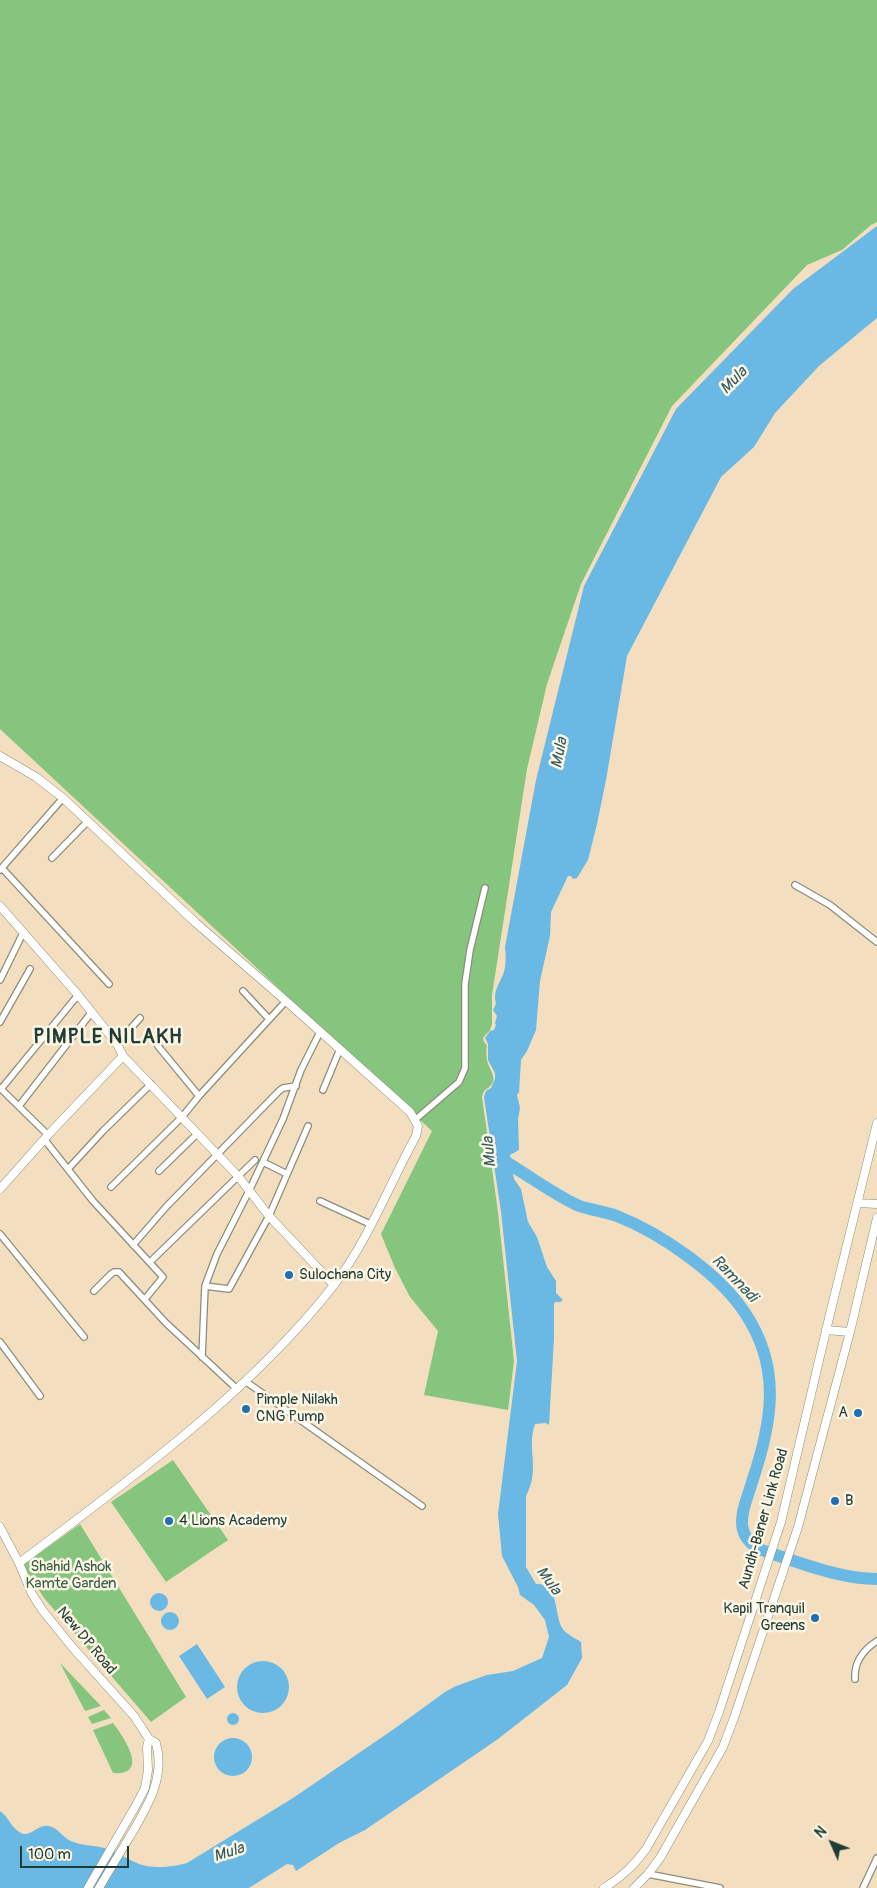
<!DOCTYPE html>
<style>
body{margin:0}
#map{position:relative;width:877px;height:1888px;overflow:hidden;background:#f4dec0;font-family:Pangolin,sans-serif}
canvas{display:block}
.north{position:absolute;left:807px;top:1818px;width:50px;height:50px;-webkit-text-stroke:4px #fcf5e5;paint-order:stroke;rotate:314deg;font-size:14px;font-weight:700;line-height:20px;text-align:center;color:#1f3d34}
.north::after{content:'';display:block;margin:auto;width:18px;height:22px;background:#1f3d34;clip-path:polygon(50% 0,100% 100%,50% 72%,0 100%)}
.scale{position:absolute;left:20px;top:1846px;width:109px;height:22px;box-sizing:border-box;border:2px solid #1f3d34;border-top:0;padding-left:6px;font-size:15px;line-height:18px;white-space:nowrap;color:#1f3d34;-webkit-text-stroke:4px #fcf5e5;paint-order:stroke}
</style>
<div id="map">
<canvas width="877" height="1888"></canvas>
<div class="north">N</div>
<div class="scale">100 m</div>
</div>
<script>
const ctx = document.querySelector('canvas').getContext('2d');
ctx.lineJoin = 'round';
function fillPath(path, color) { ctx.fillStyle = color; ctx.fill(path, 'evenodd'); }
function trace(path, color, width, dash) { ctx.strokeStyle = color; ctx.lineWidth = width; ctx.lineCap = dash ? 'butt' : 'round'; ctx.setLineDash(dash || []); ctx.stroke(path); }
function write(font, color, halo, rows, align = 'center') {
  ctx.font = font + ' Pangolin,sans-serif'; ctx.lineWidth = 5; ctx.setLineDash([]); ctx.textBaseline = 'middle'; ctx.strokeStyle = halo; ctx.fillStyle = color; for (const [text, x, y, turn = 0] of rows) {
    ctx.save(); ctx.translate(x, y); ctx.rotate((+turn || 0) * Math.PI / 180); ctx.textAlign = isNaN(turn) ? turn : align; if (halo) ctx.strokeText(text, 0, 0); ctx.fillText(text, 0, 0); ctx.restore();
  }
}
const green = new Path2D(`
 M0 0H877V222L871 225 842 250 807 265 672 406 581 584 547 684 527 769 492 995V1024L490 1030 483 1038 484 1042 487 1045C486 1051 486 1058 488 1064 494 1077 498 1082 484 1091L482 1097 498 1212 514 1361 508 1410 424 1395 438 1331 410 1297 395 1268 381 1234 432 1131 0 729Z
 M173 1460 228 1540 166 1582 111 1502Z
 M80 1524 186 1697 151 1722 44 1598 23 1565Z
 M60 1663 101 1706 85 1711Z
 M104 1710 111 1718 92 1724 88 1717Z
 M113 1723C123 1736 151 1776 113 1773L93 1730Z`);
const water = new Path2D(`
 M877 226V318L819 366 775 413 754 447 721 477 627 656 606 780 597 824 588 860 577 878 573 879 571 876H568L551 912 550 936 540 981 536 1030 527 1051 521 1060 519 1092 517 1095 520 1108 518 1119 519 1150 510 1155 514 1179 521 1189 528 1222 537 1237 547 1267 556 1281V1293L563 1300 560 1302H555L554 1304V1338L549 1425 546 1423 535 1424C526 1450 541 1468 526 1496V1567L536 1584C559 1583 554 1613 562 1628 566 1634 575 1638 581 1642L582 1658 567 1685 498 1739 365 1830 339 1843 296 1871 293 1865 287 1864 249 1888H0V1811C9 1817 11 1828 21 1833 31 1838 40 1821 52 1827 59 1830 64 1838 71 1841 81 1846 93 1845 104 1848 117 1852 127 1859 139 1864 151 1869 175 1867 187 1863L293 1798 394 1729 445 1692 456 1686 487 1675 513 1671 542 1658 549 1637 545 1620 534 1605 520 1595 518 1587 502 1556 498 1514 517 1361 501 1212 484 1097 486 1091 491 1088 495 1079V1073L488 1060V1044L485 1038 490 1031 494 1030 496 1025 495 1023 497 1016 493 1010 496 1004C492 992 500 983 504 972 506 965 506 955 505 947L536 780 584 586 676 409 793 289Z
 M150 1602a9 9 0 1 1 18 0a9 9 0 1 1-18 0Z
 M161 1621a9 9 0 1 1 18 0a9 9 0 1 1-18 0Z
 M197 1644 225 1687 207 1699 179 1656Z
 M237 1687a26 26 0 1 1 52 0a26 26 0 1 1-52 0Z
 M227 1719a6 6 0 1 1 12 0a6 6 0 1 1-12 0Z
 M214 1757a19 19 0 1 1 38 0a19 19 0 1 1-38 0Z`);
const river = new Path2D(`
 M506 1162C529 1176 552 1193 577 1205 589 1210 604 1211 617 1216 660 1233 719 1273 745 1313 782 1368 772 1423 752 1482 748 1497 739 1515 743 1530 745 1538 753 1546 760 1549 768 1553 777 1555 785 1558 815 1568 846 1579 877 1579`);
const street = new Path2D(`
 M52 858 88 821
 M2 868 109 984
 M0 870 63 798
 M795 885 830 905 877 942
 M0 980 23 933
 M243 991 269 1019
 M0 1022 30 969
 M117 1044 140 1018
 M158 1046 199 1096
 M0 1088 48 1135
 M1 1089 78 995
 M323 1090 340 1049
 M19 1106 91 1013
 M416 1119 459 1082 465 1068V984L470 950 485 888
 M44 1139 93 1201 163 1277 145 1299
 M263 1162 287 1174
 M68 1169 103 1131 151 1084
 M159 1171 197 1134
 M111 1187 182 1117 199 1096 286 1001
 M320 1201 370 1224
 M0 1234 84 1337
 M133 1245 166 1207 279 1091 283 1088 296 1086
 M150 1262 255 1160
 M205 1286 229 1289 269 1216 308 1126
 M94 1291 111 1274 114 1272H119L166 1323 237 1389
 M0 1342 40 1396
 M202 1357 205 1286 217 1254 249 1191 283 1119 301 1070 320 1032
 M245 1381 422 1506
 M855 1679C854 1662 863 1650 877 1641
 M648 1874 720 1888
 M863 1888 877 1858`);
const secondary = new Path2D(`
 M0 756 36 777 63 798 196 923 286 1001 410 1112 418 1126 416 1136C389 1185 368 1241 334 1285 250 1393 128 1481 19 1563
 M0 906 78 995 117 1044 123 1056 238 1176 269 1216 334 1285
 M0 1189 48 1135 123 1056
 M857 1203 877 1204
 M826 1330 850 1332
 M0 1527 19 1563 32 1594 43 1611 73 1648 134 1716 149 1739 156 1743C166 1778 146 1809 129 1838 119 1854 109 1871 99 1888
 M88 1888 135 1807 145 1788 148 1770 147 1747 149 1739
 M604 1888C622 1877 634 1866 646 1849L708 1741 719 1712 781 1522 829 1318 877 1123
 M634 1888 648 1874 660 1858 723 1747 734 1718 798 1527 850 1332 877 1218`);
const markers = [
 [289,1275,5,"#1f6fb2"],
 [246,1409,5,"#1f6fb2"],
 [858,1413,5,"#1f6fb2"],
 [835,1501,5,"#1f6fb2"],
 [169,1521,5,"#1f6fb2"],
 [815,1618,5,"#1f6fb2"]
];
const poiNames = [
 ["Sulochana City",299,1275],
 ["Pimple Nilakh",256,1400],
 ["CNG Pump",256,1417],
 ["A",848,1413,"right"],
 ["B",845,1501],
 ["4 Lions Academy",179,1521],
 ["Kapil Tranquil",805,1609,"right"],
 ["Greens",805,1626,"right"]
];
const streetNames = [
 ["Aundh-Baner Link Road",764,1519,-74],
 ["New DP Road",86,1641,50]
];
const parkNames = [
 ["Shahid Ashok",71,1567],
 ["Kamte Garden",71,1584]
];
const waterNames = [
 ["Mula",734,381,-46],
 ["Mula",560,753,-79],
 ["Mula",490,1152,-96],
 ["Ramnadi",734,1279,46],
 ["Mula",548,1581,54],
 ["Mula",229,1853,-18]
];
const districtNames = [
 ["PIMPLE NILAKH",108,1038]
];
fillPath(green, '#85c57d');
fillPath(water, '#69b9e4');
trace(river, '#69b9e4', 12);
trace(street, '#8a8e7a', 8);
trace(secondary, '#8a8e7a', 9);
trace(street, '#fff', 5.5);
trace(secondary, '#fff', 8);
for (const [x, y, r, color] of markers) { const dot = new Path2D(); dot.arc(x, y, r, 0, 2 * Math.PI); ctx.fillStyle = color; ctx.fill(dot); trace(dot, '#fcf5e5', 2); }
write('15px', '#1f3d34', '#fcf5e5', poiNames, 'left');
write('15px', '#1f3d34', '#fcf5e5', streetNames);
write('15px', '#385f46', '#fcf5e5', parkNames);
write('italic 16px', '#325c60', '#fcf5e5', waterNames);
ctx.letterSpacing = '1px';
write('bold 20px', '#1f3d34', '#fcf5e5', districtNames);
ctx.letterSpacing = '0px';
</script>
